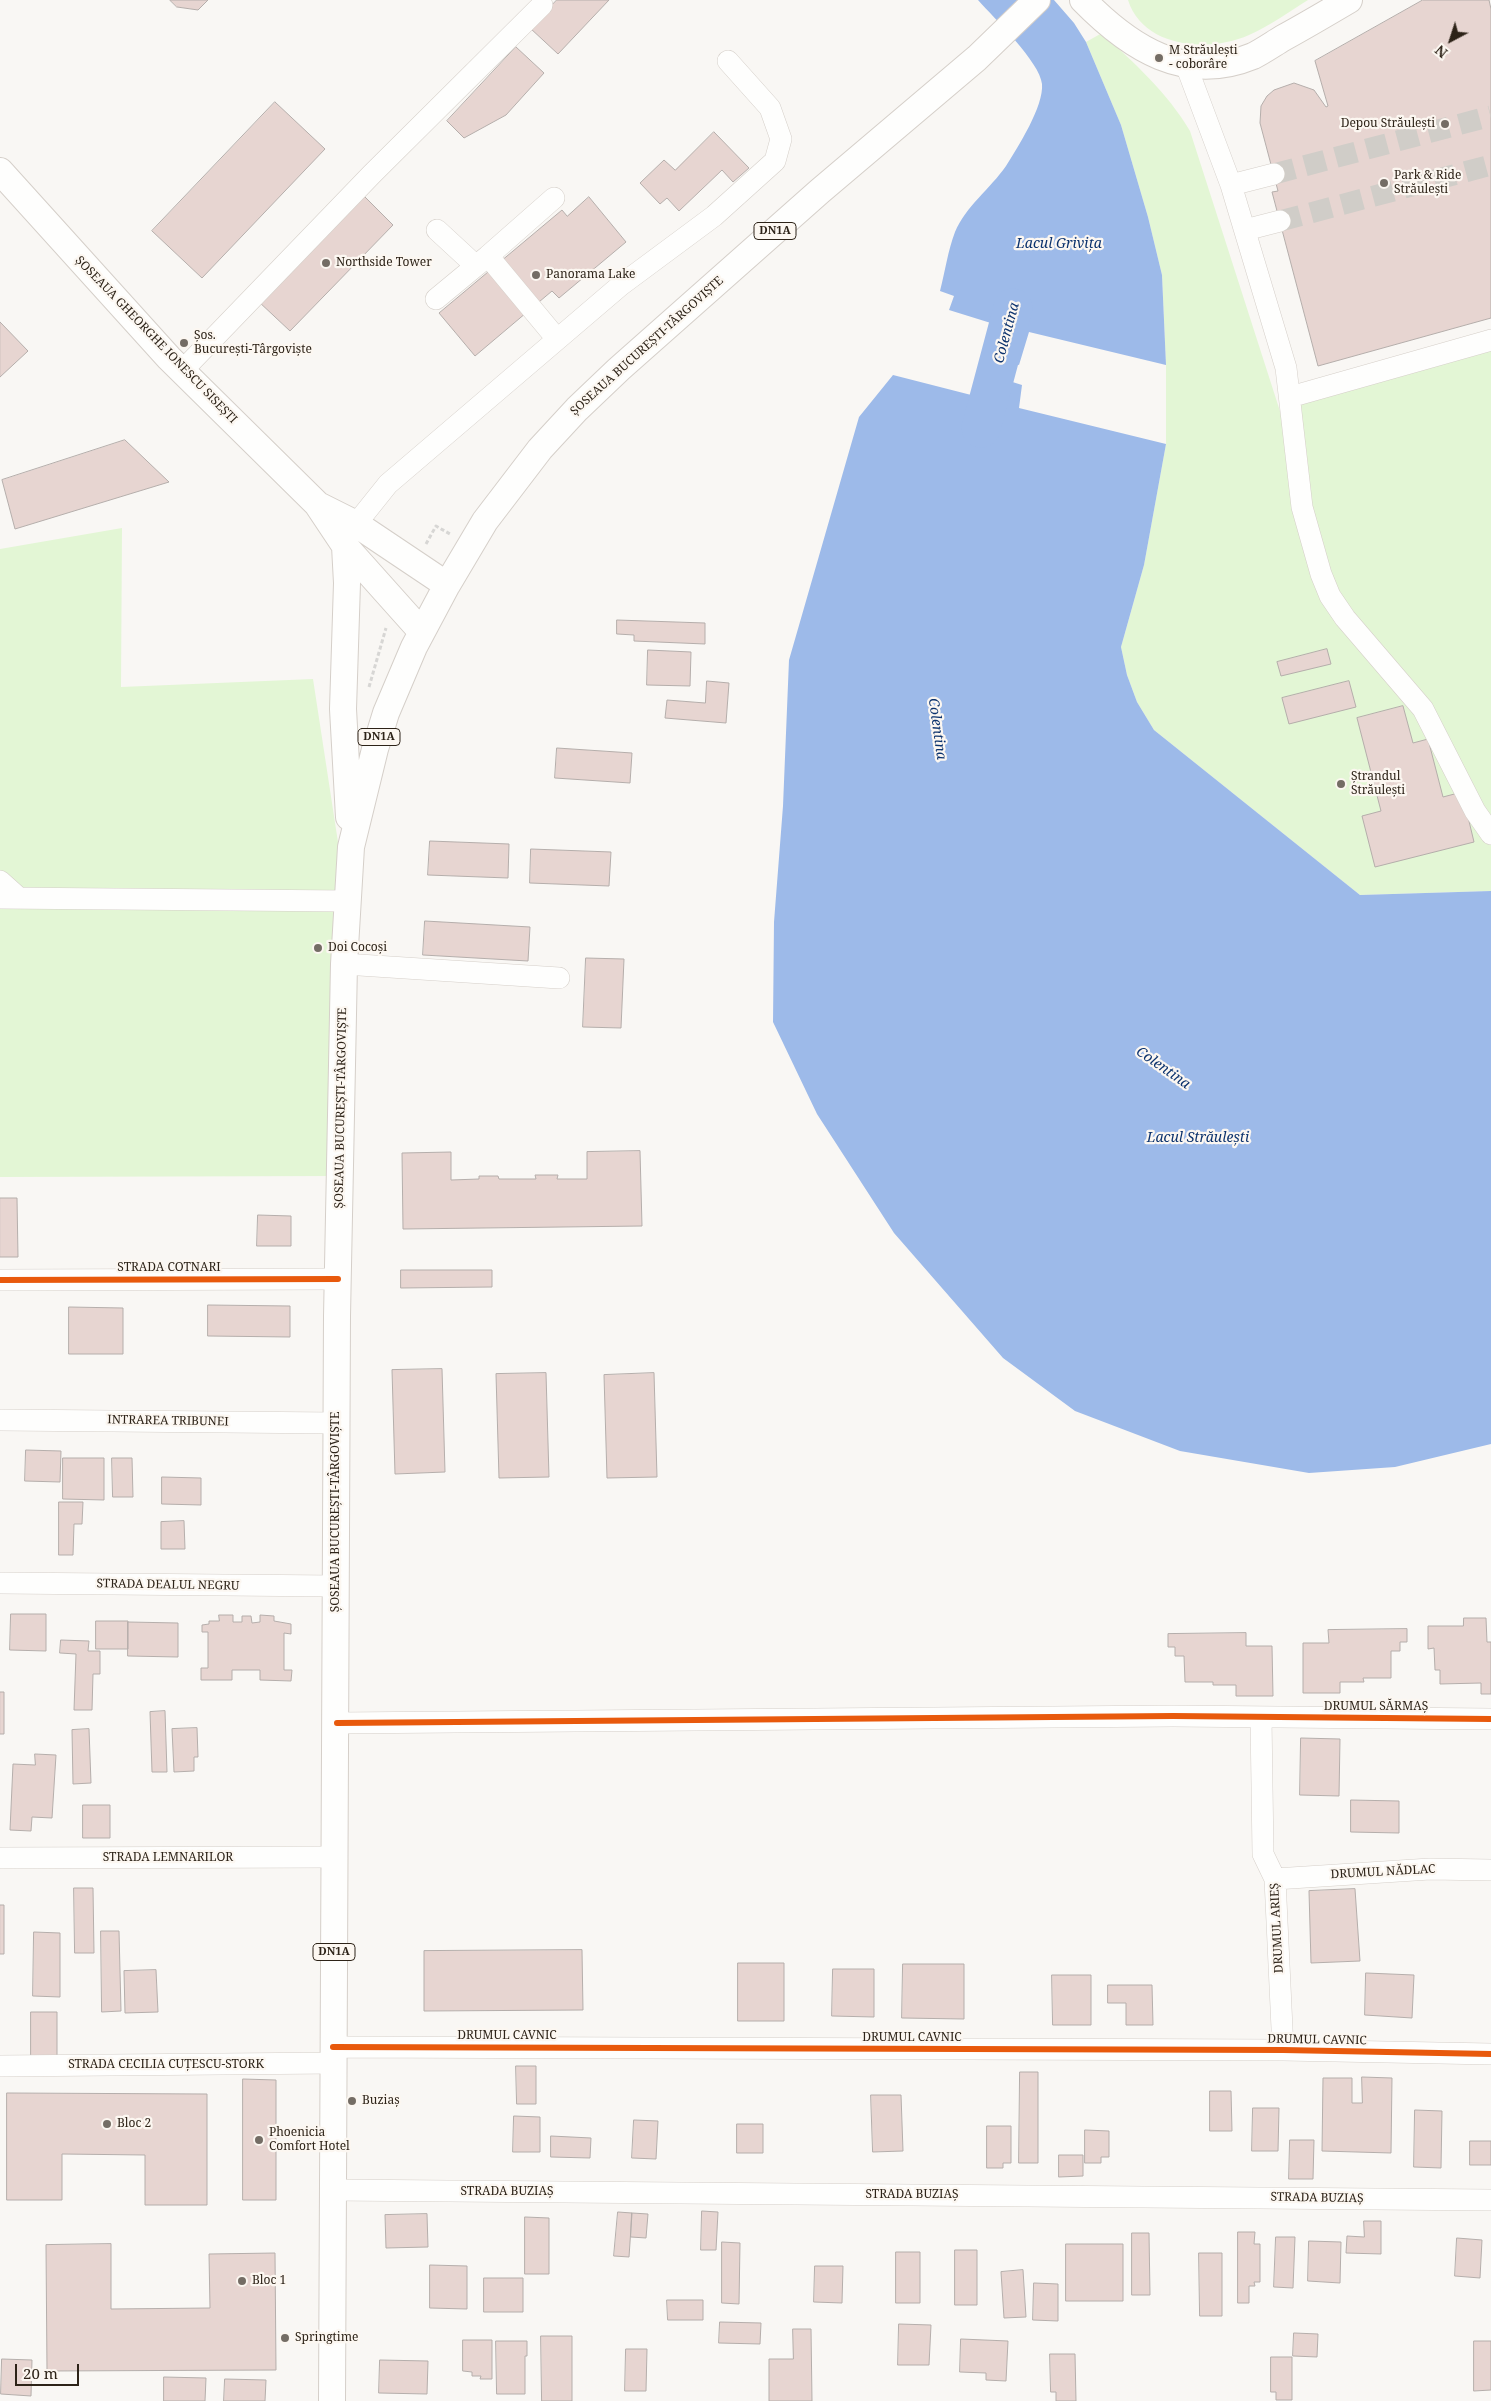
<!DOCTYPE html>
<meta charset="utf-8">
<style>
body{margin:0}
#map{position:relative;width:1491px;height:2401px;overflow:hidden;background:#f9f7f4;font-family:"Noto Serif",serif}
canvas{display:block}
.north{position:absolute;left:1426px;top:15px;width:50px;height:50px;-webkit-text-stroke:4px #fcf7f1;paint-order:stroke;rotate:220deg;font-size:14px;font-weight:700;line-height:20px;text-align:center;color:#2d2318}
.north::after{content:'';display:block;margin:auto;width:18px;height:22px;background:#2d2318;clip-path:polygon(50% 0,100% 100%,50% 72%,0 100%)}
.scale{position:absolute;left:15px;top:2364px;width:64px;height:22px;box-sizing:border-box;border:2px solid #2d2318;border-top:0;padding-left:6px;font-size:15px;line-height:18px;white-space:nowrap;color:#2d2318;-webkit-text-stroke:4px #fcf7f1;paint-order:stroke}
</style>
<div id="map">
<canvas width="1491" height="2401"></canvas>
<div class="north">N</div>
<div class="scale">20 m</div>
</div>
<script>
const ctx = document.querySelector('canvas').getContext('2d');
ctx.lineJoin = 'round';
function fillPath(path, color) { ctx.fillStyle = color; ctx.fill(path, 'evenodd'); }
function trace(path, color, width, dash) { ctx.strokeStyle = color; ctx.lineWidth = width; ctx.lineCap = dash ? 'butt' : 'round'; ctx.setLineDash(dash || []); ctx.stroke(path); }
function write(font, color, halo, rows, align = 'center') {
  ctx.font = font + ' "Noto Serif",serif'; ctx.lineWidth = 4.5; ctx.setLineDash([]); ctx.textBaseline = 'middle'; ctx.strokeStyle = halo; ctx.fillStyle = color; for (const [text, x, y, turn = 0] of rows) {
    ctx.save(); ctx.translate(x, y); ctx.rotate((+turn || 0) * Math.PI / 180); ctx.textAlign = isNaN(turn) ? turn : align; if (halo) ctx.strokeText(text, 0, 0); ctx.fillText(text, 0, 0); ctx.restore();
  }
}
const green = new Path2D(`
 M1128 0H1308C1289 12 1269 26 1249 35 1209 53 1143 48 1128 0Z
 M1102 33C1135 64 1167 92 1190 131L1287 433 1317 575 1399 685 1491 844V891L1360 895 1154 730 1137 702 1127 675 1121 647 1144 565 1166 444V365L1162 275 1148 217 1121 125 1086 42Z
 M1491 340V834L1434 727 1330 596 1290 397Z
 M122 528 121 687 313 679 347 901 339 1176 0 1177V549Z`);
const water = new Path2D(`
 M978 0H1054L1074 23 1086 42 1121 125 1148 217 1162 275 1166 365 1029 332 1019 365 984 355 994 324 949 310 954 296 940 291C945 272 948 250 955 232 966 206 990 189 1006 166 1018 147 1044 106 1042 84 1040 62 994 18 978 0Z
 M987 374 1022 385 1019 408 1166 444 1144 565 1121 647 1127 675 1137 702 1154 730 1360 895 1491 891V1444L1395 1467 1309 1473 1180 1451 1075 1411 1003 1358 894 1233 817 1114 773 1022 774 922 783 806 789 660 859 417 893 375 979 397Z`);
const river = new Path2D(`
 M981 428 1013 308`);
const building = new Path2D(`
 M170 0H208L198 10 177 7Z
 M557 0H609L558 54 530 28Z
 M1423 0H1489L1491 9V318L1318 366 1272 192 1278 191 1260 123 1261 106 1267 96 1274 90 1294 83 1314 90 1326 107 1328 106 1315 61Z
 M516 47 544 73 506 115 464 138 447 121Z
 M275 102 325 149 202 278 152 231Z
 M714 132 749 168 733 182 722 170 679 211 667 198 660 204 640 183 664 160 675 170Z
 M362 194 393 225 290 331 258 301Z
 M589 197 626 242 559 298 552 291 475 356 439 313 562 210 567 216Z
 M0 322 28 351 0 377Z
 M125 440 169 482 15 529 2 480Z
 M617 620 705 623V644L634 641V635L617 634Z
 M1327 649 1331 664 1281 676 1277 662Z
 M648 650 691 652 690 686 647 685Z
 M707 681 729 683 726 723 665 718 667 700 705 703Z
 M1349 681 1356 707 1289 724 1282 698Z
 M1403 706 1413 743 1428 739 1443 797 1462 792 1474 842 1375 867 1362 816 1381 811 1357 718Z
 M557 748 632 753 630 783 555 778Z
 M430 841 509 844 508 878 428 875Z
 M531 849 611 852 609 886 530 883Z
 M425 921 530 927 528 961 423 955Z
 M586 958 624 959 621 1028 583 1027Z
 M640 1151 642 1226 403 1229 402 1153 451 1152V1180L479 1179V1176H498L499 1179H536L535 1175H558L557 1179H587V1152Z
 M0 1198H17L18 1257H0Z
 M258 1215 291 1216V1246H257Z
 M401 1270H492V1287L401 1288Z
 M208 1305 290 1306V1337L208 1336Z
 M69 1307 123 1308V1354H69Z
 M442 1369 445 1472 395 1474 392 1370Z
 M546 1373 549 1477 499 1478 496 1374Z
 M654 1373 657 1477 607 1478 604 1375Z
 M26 1450 61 1451 60 1482 25 1481Z
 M63 1458H104V1500L63 1499Z
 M112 1458H132L133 1497H113Z
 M162 1477 201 1478V1505L162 1504Z
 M59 1502H83L82 1524H74L73 1555H59Z
 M184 1521 185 1549H161V1522Z
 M11 1614H46V1651L10 1650Z
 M219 1615H233V1622H242V1616H251L252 1623 260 1622V1615L274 1616V1621L291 1624V1634L284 1633V1670H292L291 1681 260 1680V1670H232V1680H201V1668H208V1632H202V1625L209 1624V1621H219Z
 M1464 1618H1486L1487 1642H1491V1694H1481V1683L1440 1684V1670H1435L1434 1648 1428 1649V1626H1463Z
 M96 1621H128V1649H96Z
 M128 1622 178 1623V1657L128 1656Z
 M1407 1629V1642H1400V1651H1391V1678H1363L1364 1682H1340V1693H1303V1643H1329L1328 1630Z
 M1246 1633V1646H1272L1273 1696H1236V1685H1213V1682H1185L1184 1656H1175V1647H1168V1634Z
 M61 1640 89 1641 88 1651H100V1674H93L92 1710H74L76 1654 60 1653Z
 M0 1692H4V1734H0Z
 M165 1711 167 1772H152L150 1712Z
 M197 1728 198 1757H194V1771L174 1772 172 1729Z
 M89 1729 91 1783 73 1784 72 1730Z
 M1301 1738 1340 1739 1339 1796 1300 1795Z
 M35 1754 56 1755 52 1818 32 1817 31 1831 10 1830 13 1764 35 1765Z
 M1351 1800 1399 1801V1833L1351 1832Z
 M83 1805H110V1838H83Z
 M74 1888H93L94 1953H75Z
 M1355 1889 1360 1961 1311 1963 1309 1891Z
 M0 1905H4V1954H0Z
 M101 1931H119L121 2011 102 2012Z
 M34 1932 60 1933V1997L33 1996Z
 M582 1950 583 2010 424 2011V1951Z
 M738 1963H784V2021H738Z
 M903 1964H964V2019L902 2018Z
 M833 1969H874V2017L832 2016Z
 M156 1970 158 2012 125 2013 124 1971Z
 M1366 1973 1414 1975 1412 2018 1365 2015Z
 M1052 1975H1091V2025H1053Z
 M1108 1985H1152L1153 2025H1126V2003H1108Z
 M31 2012H57V2061H31Z
 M516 2066H536V2104H517Z
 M1020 2072H1038V2163H1019Z
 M1362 2077 1392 2078 1391 2153 1322 2151 1323 2078H1352V2103H1362Z
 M243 2079 276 2080V2200H243Z
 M1210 2091H1231L1232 2131H1210Z
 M7 2093 207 2094V2205H145V2155L62 2154V2200H7Z
 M871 2095H901L903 2151 873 2152Z
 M1253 2108H1279L1278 2151H1252Z
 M1415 2110 1442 2111 1441 2168 1414 2167Z
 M514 2116 540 2117V2152H513Z
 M634 2120 658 2121 656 2159 632 2158Z
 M737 2124H763V2153H737Z
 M987 2126H1011V2163H1003V2168H987Z
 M1085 2130 1109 2131V2157H1101V2163H1085Z
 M551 2136 591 2138 590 2158 551 2157Z
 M1290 2140H1314L1313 2179H1289Z
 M1470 2141H1491V2165H1470Z
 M1059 2155H1083V2176L1059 2177Z
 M702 2211 718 2212 716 2250H701Z
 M618 2212 632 2213 629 2257 614 2256Z
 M632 2213 648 2214 646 2238 631 2237Z
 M427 2214 428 2247 386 2248 385 2215Z
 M525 2217 549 2218V2274H525Z
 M1364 2221H1381V2254L1346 2253 1347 2236 1364 2237Z
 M1238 2232H1255L1254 2244H1260V2282H1254L1255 2286H1249V2303H1238Z
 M1132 2233H1149L1150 2295H1132Z
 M1276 2237H1295L1293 2288 1274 2287Z
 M1457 2238 1482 2240 1480 2278 1455 2276Z
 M1309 2241 1341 2242 1340 2283 1308 2281Z
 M722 2242 740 2243 739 2304 722 2303Z
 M111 2244V2309L210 2308 209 2254 275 2253 276 2370 47 2371 46 2245Z
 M1066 2244H1123V2301H1066Z
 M955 2250H977V2305H955Z
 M896 2252H920V2303H896Z
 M1199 2253H1222V2316H1200Z
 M430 2265 467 2266V2309L430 2308Z
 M815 2266H843L842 2303 814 2302Z
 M1023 2270 1026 2317 1004 2318 1001 2272Z
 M484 2278H523V2312H484Z
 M1034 2283 1058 2284V2321L1033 2320Z
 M667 2300H703V2320H668Z
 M720 2322 761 2323 760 2344 719 2343Z
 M899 2324 931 2325 929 2365H898Z
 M793 2329H811L812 2401H769V2359H793Z
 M1294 2333 1318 2334 1317 2357 1293 2356Z
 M541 2336H572V2401H542Z
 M961 2339 1008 2341 1006 2381 986 2380V2373L960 2372Z
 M463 2340H492V2379H480L481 2376H472V2372L463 2371Z
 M496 2341H527V2356H525V2394H497Z
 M1474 2341H1491V2390L1474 2391Z
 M626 2349H647L646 2391H625Z
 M1050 2354H1075L1076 2401H1056V2392H1051Z
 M1271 2357H1292V2400H1276V2392H1271Z
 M2 2359 32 2360 31 2396 1 2394Z
 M380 2360 428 2361 427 2394 379 2393Z
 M164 2377 206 2378 205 2401H164Z
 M225 2379 266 2380 265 2401H224Z`);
const minorTunnel = new Path2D(`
 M1274 174 1491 116
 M1280 221 1491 165`);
const path = new Path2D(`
 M426 544 436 526 450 534
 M369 687 386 628`);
const minor = new Path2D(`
 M1186 65 1231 185 1286 368 1302 507 1321 574 1330 596 1345 618 1423 709 1475 811 1491 834
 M1231 185 1274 174
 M554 198 488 256 557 339
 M437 230 476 266
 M1245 230 1280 221
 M436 299 488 256
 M182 371 372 174 542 5
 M1290 397 1491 340
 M356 524 388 484 621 285 714 216 775 161 781 139 770 108 728 61
 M0 881 19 898
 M0 898 347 901
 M344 964 559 978
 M0 1280 338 1279
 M0 1420 336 1423
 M0 1583 336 1586
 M1261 1718 1263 1854 1275 1879 1283 2050
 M337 1723 1173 1716 1491 1719
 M0 1858 335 1857
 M1275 1879 1430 1869 1491 1870
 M333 2047 1283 2050 1491 2054
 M0 2066 333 2063
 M333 2190 1491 2200`);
const major = new Path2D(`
 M1083 0C1130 48 1185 84 1253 56 1263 51 1273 44 1283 38 1305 26 1327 13 1349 0
 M0 171 169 358 317 504 345 546 421 631
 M318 505 356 524 447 585
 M345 546 347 583 343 709 349 817
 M332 2401 337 1316 344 964 351 847 375 749 386 713 414 647 447 585 485 521 540 449 577 409 619 369 820 191 977 58 1037 0`);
const cycleway = new Path2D(`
 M0 1280 338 1279
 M337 1723 1173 1716 1491 1719
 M333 2047 1283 2050 1491 2054`);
const markers = [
 [1159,58,5,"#746d65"],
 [1445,124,5,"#746d65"],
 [1384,183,5,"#746d65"],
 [326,263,5,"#746d65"],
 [536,275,5,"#746d65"],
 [184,343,5,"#746d65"],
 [1341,784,5,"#746d65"],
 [318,948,5,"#746d65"],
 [352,2101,5,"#746d65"],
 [107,2124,5,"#746d65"],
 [259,2140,5,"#746d65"],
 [242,2281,5,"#746d65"],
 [285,2338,5,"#746d65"]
];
const shields = [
 [775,231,42],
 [379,737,42],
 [334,1952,42]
];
const shieldNames = [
 ["DN1A",775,231],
 ["DN1A",379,737],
 ["DN1A",334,1952]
];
const poiNames = [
 ["M Străulești",1169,51],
 ["- coborâre",1169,65],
 ["Depou Străulești",1435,124,"right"],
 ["Park & Ride",1394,176],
 ["Străulești",1394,190],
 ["Northside Tower",336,263],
 ["Panorama Lake",546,275],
 ["Șos.",194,336],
 ["București-Târgoviște",194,350],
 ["Ștrandul",1351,777],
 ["Străulești",1351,791],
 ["Doi Cocoși",328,948],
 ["Buziaș",362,2101],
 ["Bloc 2",117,2124],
 ["Phoenicia",269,2133],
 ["Comfort Hotel",269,2147],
 ["Bloc 1",252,2281],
 ["Springtime",295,2338]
];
const streetNames = [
 ["ȘOSEAUA GHEORGHE IONESCU SISEȘTI",156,340,46],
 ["ȘOSEAUA BUCUREȘTI-TÂRGOVIȘTE",647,346,-42],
 ["ȘOSEAUA BUCUREȘTI-TÂRGOVIȘTE",341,1108,-89],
 ["STRADA COTNARI",169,1268],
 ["INTRAREA TRIBUNEI",168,1421,1],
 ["ȘOSEAUA BUCUREȘTI-TÂRGOVIȘTE",336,1512,-90],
 ["STRADA DEALUL NEGRU",168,1585,1],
 ["DRUMUL SĂRMAȘ",1376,1707],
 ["STRADA LEMNARILOR",168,1858],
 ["DRUMUL NĂDLAC",1383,1872,-3],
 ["DRUMUL ARIEȘ",1277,1928,-93],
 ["DRUMUL CAVNIC",507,2036],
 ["DRUMUL CAVNIC",912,2038],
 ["DRUMUL CAVNIC",1317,2040,1],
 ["STRADA CECILIA CUȚESCU-STORK",166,2065],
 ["STRADA BUZIAȘ",507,2192],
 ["STRADA BUZIAȘ",912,2195],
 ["STRADA BUZIAȘ",1317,2198,1]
];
const waterNames = [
 ["Lacul Grivița",1059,244],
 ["Colentina",1007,333,-75],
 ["Colentina",937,729,82],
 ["Colentina",1163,1068,35],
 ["Lacul Străulești",1198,1138]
];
fillPath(green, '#e3f6d5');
fillPath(water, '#9dbae9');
trace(river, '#9dbae9', 39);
fillPath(building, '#e7d5d1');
trace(building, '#b5aeab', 1);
trace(minorTunnel, '#d0cdc8', 21, [21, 11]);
trace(minor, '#d5cfc9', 22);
trace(major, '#d5cfc9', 28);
trace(path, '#d7d6d4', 3, [4, 2.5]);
trace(minor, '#fefefd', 21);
trace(major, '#fefefd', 26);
trace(cycleway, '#e8590c', 6);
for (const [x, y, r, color] of markers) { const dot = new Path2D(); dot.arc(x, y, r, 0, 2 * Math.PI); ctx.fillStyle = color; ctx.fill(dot); trace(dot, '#fcf7f1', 2); }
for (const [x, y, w] of shields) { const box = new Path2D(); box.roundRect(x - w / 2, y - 8.5, w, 17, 4); ctx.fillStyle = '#fcf7f1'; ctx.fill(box); trace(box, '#2d2318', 1); }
write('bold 11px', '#2d2318', null, shieldNames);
write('12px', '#2d2318', '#fcf7f1', poiNames, 'left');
write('12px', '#2d2318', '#fcf7f1', streetNames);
write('italic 14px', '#0b326d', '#fcf7f1', waterNames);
</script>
